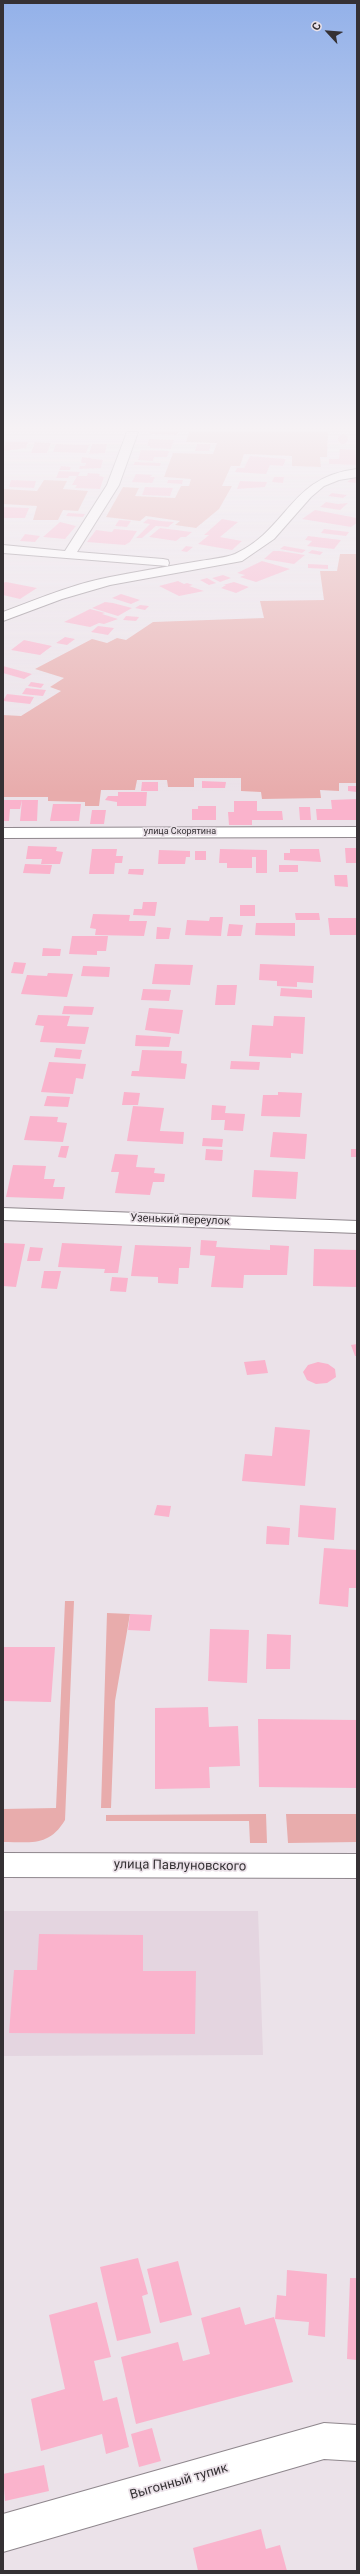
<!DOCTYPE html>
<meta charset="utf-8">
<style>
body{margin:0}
#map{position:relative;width:360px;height:2574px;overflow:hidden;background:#ebe2e9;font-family:Roboto,sans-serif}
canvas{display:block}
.frame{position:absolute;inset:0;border:4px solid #353134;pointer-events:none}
.north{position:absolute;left:308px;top:12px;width:40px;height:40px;-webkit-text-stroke:3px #ebe2e9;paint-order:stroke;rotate:296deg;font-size:11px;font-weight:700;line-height:16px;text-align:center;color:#353134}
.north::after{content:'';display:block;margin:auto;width:14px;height:18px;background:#353134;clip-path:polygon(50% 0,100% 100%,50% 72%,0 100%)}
</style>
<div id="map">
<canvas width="360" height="2574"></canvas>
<div class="frame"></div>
<div class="north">С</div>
</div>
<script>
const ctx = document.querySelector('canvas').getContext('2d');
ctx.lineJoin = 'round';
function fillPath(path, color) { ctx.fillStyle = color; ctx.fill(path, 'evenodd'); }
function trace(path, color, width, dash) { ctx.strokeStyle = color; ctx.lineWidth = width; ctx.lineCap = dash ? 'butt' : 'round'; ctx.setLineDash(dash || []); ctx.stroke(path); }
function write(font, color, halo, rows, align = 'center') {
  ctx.font = font + ' Roboto,sans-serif'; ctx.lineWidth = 3.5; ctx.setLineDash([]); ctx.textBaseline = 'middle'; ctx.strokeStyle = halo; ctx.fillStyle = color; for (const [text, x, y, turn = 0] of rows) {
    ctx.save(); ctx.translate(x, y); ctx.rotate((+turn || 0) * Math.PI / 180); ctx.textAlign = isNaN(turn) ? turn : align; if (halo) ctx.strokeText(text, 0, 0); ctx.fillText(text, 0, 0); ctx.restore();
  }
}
const built = new Path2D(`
 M3 1911H258L263 2055 3 2056Z`);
const green = new Path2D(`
 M189 432H328L327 457H320L321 467 292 466V456L244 454 240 466H231L222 486H232L219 509 196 528 175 525 180 521 146 516 140 521 106 517 123 487 139 488 135 496 175 498 181 486H189L191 479 164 477 173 453 213 454 217 443 186 442Z
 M44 480 67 481 63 489 88 491 78 511 63 510 58 520H33L37 506 3 504V489L37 491Z
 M340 554H357V783H339V791L320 790 321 798 262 799 261 792 241 791V778H194V787H168L167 780H137L135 790H101L99 806H85V802L48 801V797H3V715L21 716 61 691 50 687 64 678 35 669 92 639 107 643 117 638 126 640 153 622 264 618 260 601 324 600 320 571H337Z
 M65 1601H74L65 1820C49 1847 30 1842 3 1842V1809L56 1808Z
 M107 1613 130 1614 115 1701 111 1808H101Z
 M266 1814 267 1843H250L249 1821H106V1815Z
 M286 1814H357V1842L288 1843Z`);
const building = new Path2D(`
 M151 432H178L177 435 150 434Z
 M338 439a5 5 0 1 1 10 0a5 5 0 1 1-10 0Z
 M149 439 174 440 171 449 150 448V446H147Z
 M6 442H28L26 448 3 451Z
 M35 442 51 443 47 453H31Z
 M56 444 89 445 86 453 53 452Z
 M92 444H107L105 453 89 454Z
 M197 444H211L209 451H195Z
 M340 449 355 450 357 465 329 464V459H339Z
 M141 450 169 451 167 457H154L153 461 138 460Z
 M250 456 286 459 283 466 270 465 266 474 235 472 237 468H244Z
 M82 457 103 460 101 468 79 469 80 466H85L86 463H81Z
 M135 462 161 463 160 466 133 465Z
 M61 466 71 467 70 470H59Z
 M59 471 80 472 78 476H69L68 478H56Z
 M88 473 100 474 99 476 104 477 100 489 75 488 77 485H72L77 476H87Z
 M136 474 152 475 150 477H155L152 483 132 482Z
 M355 476H357V483L347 482Z
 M274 477H284L283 483 272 482Z
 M11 480 36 481 34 488 9 487Z
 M168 480H183L182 484 167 483Z
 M240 481 267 482 265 487 237 489Z
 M145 487 173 488 170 496 142 495Z
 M332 493 347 495 343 498 328 496Z
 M326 502 338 504 348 503 340 510 320 507Z
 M3 507 29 508 25 518H3Z
 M315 510 357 518V523L351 527 302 519Z
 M68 513 85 514 83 517 66 516Z
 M148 519 161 521 174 522 168 527 156 526 142 538H136L150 524 143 523Z
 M222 519 238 522 220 537 242 541 232 550 198 544 209 535H204Z
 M119 520 131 521 127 527 115 526Z
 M60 522 76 526 65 539 43 537Z
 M160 528 192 532 186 537H181L176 541 149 537Z
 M114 529 137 531 130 542 125 545 87 542 96 530 112 532Z
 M324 529 349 532 346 536 321 533Z
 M25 534 40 536 35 542 20 541Z
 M308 536 341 540 334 549 307 546 312 541 305 540Z
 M186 546 193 547 187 552 181 551Z
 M284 546 306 550 302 553 280 549Z
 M312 550 323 552 320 555 308 553Z
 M273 551H280L305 555 294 564 264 559Z
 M262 561 290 569 256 582 240 577 245 575 237 573Z
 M308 564 328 565V569L308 568Z
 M223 575 231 578 220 582 212 578Z
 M207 578 216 583 209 585 200 580Z
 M178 581 184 584 187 583 193 585 189 586 204 591 179 596 159 586Z
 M6 582 37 588 20 599 3 595V583Z
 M234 582 249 587 236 593 221 588 226 585H223Z
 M121 594 140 600 131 604 112 598Z
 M105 602 113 603 132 608 118 616 92 608Z
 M140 605 149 606 145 610 135 608Z
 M90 609 105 613 102 614 118 619 104 624 99 623 90 627 64 622Z
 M126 616 139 617 136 621 123 620Z
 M98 626 114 628 108 635 91 632Z
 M65 637 75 639 67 645 56 643Z
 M24 640 52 646 40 655 11 650Z
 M3 666 32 674 24 679 3 673Z
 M31 682 44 684 41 688 28 686Z
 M26 688 46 690 43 696 22 694Z
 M7 694 34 697 30 704 3 701Z
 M202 781 226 782 225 788H202Z
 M142 782H158V791H141Z
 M348 786H357V792L348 791Z
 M118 792H147L146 806H117V802L105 800 108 796H118Z
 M357 799V820H317L316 809H332L331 800Z
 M3 800H22L20 809H10L9 821H3Z
 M22 800H38L37 821H20Z
 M234 801H257V811H282L283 820H252V825H229L228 812H234Z
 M53 804H81L79 821H50Z
 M198 806H216V820H192V809H198Z
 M299 807H310L311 820H300Z
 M92 810H106L104 824H90Z
 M28 846 57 847 56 851 63 852 60 864H41L42 859H26Z
 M345 848H357V863H346Z
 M92 849H117L116 856H123L122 863H115L114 874H89Z
 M220 849 267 850V873H256V857H252V868H227V863H219Z
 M290 849H319L321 862 284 860V853H290Z
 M159 850 190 851V857H186L185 864H158Z
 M195 851H206V860H195Z
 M25 864 52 865 50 874 23 873Z
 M279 865H298V872H279Z
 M129 869H144L143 875 128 874Z
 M334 875H347L348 887 335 886Z
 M143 902H157L155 916 133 915 134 909H142Z
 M240 905H255V916H240Z
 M295 913H319L320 920H296Z
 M93 914 130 915 129 921H147L144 936 95 935 96 929 90 928Z
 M210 917H223L221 936 185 935 187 920 209 921Z
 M328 918H357V935H330Z
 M256 923H295V936L255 935Z
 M229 924 243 925 241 936H227Z
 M157 927 171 928 169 939H156Z
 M72 936H108L106 951H97V955L69 954Z
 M43 948 61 949 60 956H42Z
 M14 962 26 963 23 974 11 973Z
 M155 964 193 965 190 985 152 984Z
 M260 964 314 966 313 983 297 982V987L277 986V981L259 980Z
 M83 966 110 967 109 977 81 976Z
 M48 973 73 974 67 997 21 994 27 975 47 976Z
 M217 985H237L235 1005H215Z
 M281 988 312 990V998L280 996Z
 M143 989 171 990 169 1001 141 1000Z
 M64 1006 94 1007 92 1015 62 1014Z
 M149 1008 183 1010 179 1034 145 1030Z
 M38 1015 70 1016 67 1026 89 1027 85 1044 40 1042 44 1026 35 1025Z
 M274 1016 305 1017 303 1054 291 1053V1058L249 1056 252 1025 273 1026Z
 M136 1035 171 1037 169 1047 135 1046Z
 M56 1048 82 1050 80 1059 54 1057Z
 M142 1050 182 1051 181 1063 187 1064 185 1079 131 1076 132 1071H139Z
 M231 1061 260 1062 259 1070 230 1069Z
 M49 1062 86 1064 83 1079 76 1078 73 1094 41 1092Z
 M124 1092 140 1093 138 1105H122Z
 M278 1092 302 1093 300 1117 261 1116 263 1095H278Z
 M47 1096 70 1097 68 1107 44 1106Z
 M212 1105 226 1106 225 1113 245 1114 243 1131 224 1130 225 1120H211Z
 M133 1106 164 1108 160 1131 184 1132 183 1144 127 1141Z
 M30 1116 58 1117 57 1122 67 1123 63 1142 24 1140Z
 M273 1132 307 1134 305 1159 270 1157Z
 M203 1138 223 1139 222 1147 202 1146Z
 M61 1146H69L66 1158 58 1157Z
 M206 1149 223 1150 222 1161 205 1160Z
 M351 1149H357V1157H351Z
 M115 1154 138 1155 136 1167 155 1168 154 1173 165 1174 164 1182H153L150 1195 115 1193 119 1172H111Z
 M13 1165 46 1166 44 1179H55L53 1187H65L63 1199 6 1197Z
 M254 1170 298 1172 296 1199 252 1197Z
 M201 1240 217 1241 216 1247 270 1250V1245L289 1246 287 1275H244L243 1288 211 1287 215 1256 200 1255Z
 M3 1243 25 1244 16 1287 3 1286Z
 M62 1243 122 1246 118 1273H104L105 1269 58 1267Z
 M135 1245 191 1247 189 1268H179L178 1284 158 1283V1277L131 1276Z
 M30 1247 43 1248 40 1261H27Z
 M314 1249 357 1250V1287L313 1286Z
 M44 1271H61L57 1289 41 1288Z
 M112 1277 128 1278 126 1292 110 1291Z
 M357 1344V1356H355L351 1345Z
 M265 1360 268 1373 247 1375 244 1362Z
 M318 1362 328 1364 335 1369 336 1377 327 1383 316 1384 307 1380 303 1372 308 1365Z
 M275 1427 310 1430 305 1486 242 1481 245 1454 272 1456Z
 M157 1505 171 1506 169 1517 154 1515Z
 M300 1505 336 1508 334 1540 298 1537Z
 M267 1526 290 1528 289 1545 266 1544Z
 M324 1548 357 1550V1588H349L348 1607 319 1604Z
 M130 1614 152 1615 150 1631 128 1630Z
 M210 1629 249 1630 247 1683 208 1681Z
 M267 1634 291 1635 290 1669H266Z
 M3 1647H55L51 1702 3 1701Z
 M208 1707 209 1727 238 1726 240 1766 209 1767 210 1788 155 1789V1708Z
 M258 1719 357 1720V1788L259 1787Z
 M39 1934 143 1935V1971H196L195 2034 9 2033 14 1970H37Z
 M138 2258 148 2294 142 2296 151 2333 117 2341 100 2267Z
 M178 2261 192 2315 160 2323 147 2269Z
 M287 2270 327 2274 325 2337 308 2335 309 2322 275 2319 277 2295 286 2296Z
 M350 2278H357V2360L347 2359Z
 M97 2302 111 2357 94 2361 103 2401 117 2397 129 2447 106 2454 102 2434 41 2451 31 2399 65 2389 49 2315Z
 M240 2307 245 2325 274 2317 293 2382 136 2424 121 2357 178 2342 183 2361 210 2354 201 2318Z
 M152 2428 161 2461 139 2467 131 2434Z
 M44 2465 49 2491 5 2501 3 2474Z
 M261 2529 266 2549 280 2545 287 2571H198L193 2548Z`);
const minor = new Path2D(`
 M127 432H138L119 485 77 552 163 559 168 560 169 563 168 566 3 553V545L65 551 107 485Z
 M357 469V477L339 480 324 486 311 497 274 539 242 561 110 585 62 599 3 621V612C38 599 73 584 110 577 140 571 170 566 200 561 211 559 225 558 235 554 289 529 289 477 357 469Z
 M357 827V837L3 838V828Z
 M3 1208 357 1221V1233L3 1220Z
 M3 1853 357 1854V1878L3 1877Z
 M324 2423 357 2425V2461L324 2459 3 2552V2514Z`);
const farStreetnames = [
 ["улица Скорятина",180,832]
];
const streetNames = [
 ["Узенький переулок",180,1220,2]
];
const nearStreetnames = [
 ["улица Павлуновского",180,1866,1],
 ["Выгонный тупик",179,2482,-16]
];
fillPath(built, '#e4d5e0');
fillPath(green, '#e8acac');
fillPath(building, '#fab3cc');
trace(minor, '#8f878d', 2);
fillPath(minor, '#fff');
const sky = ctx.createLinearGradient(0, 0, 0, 793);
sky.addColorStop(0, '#93b1e9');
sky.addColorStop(0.54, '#f6f2f5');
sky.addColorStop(1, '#f6f2f500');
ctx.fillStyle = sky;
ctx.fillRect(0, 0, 360, 793);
write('9px', '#353134', '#ebe2e9', farStreetnames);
write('11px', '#353134', '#ebe2e9', streetNames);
write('13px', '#353134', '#ebe2e9', nearStreetnames);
</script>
